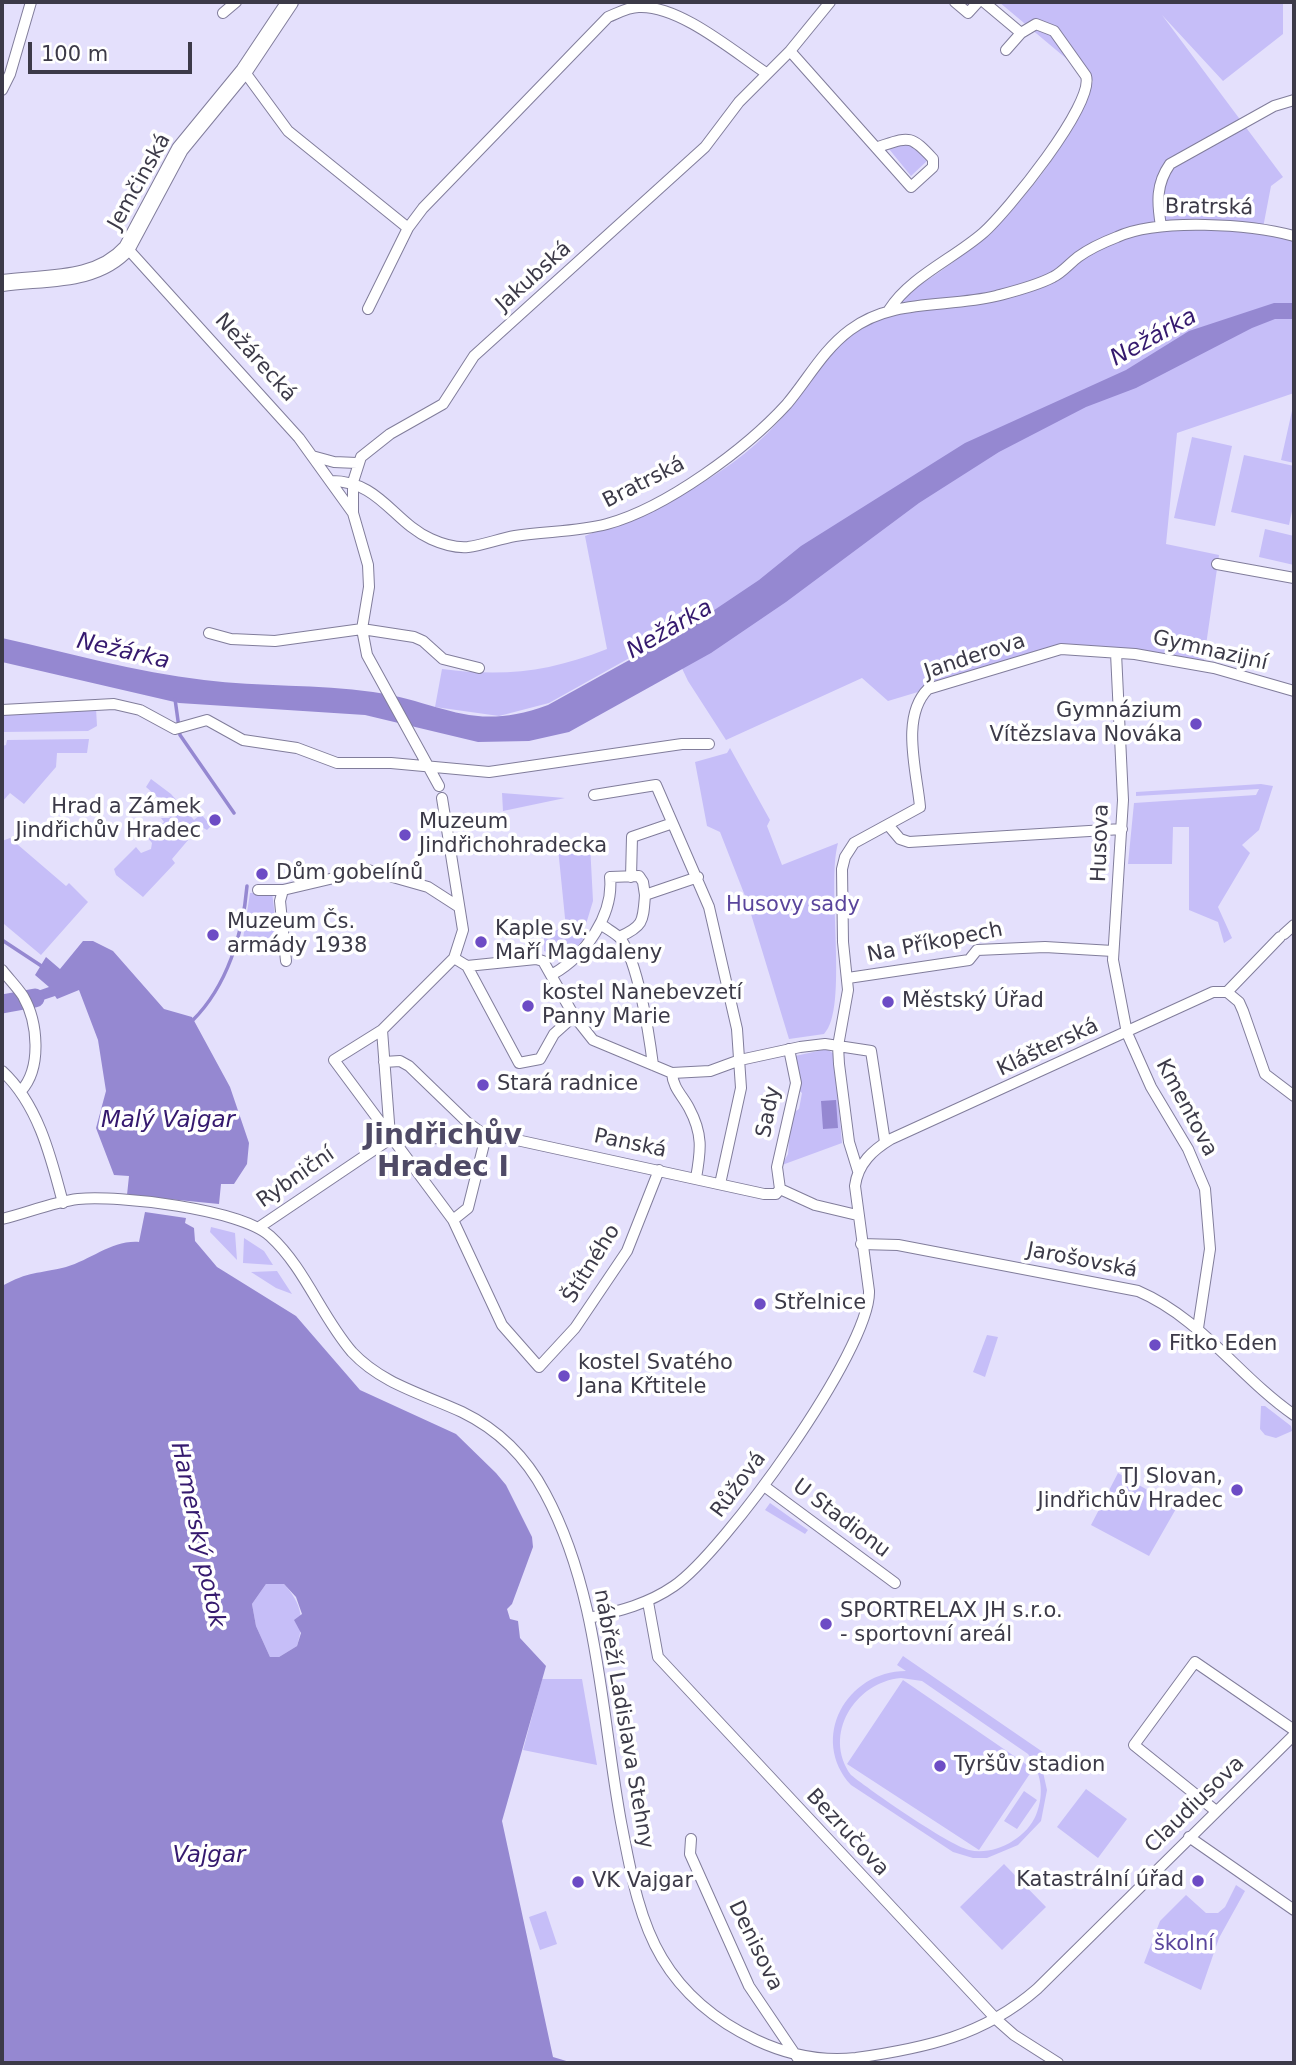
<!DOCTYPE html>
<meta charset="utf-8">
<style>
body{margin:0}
#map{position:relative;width:1296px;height:2065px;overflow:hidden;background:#e4e0fc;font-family:"DejaVu Sans",sans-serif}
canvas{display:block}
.frame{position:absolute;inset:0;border:4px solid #3c3a48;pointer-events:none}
.scale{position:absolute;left:28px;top:42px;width:164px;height:32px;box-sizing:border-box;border:4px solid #3c3a48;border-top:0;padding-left:9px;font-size:21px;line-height:24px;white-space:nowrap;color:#3c3a48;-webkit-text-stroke:5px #fff;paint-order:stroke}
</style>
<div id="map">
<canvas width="1296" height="2065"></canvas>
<div class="frame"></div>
<div class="scale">100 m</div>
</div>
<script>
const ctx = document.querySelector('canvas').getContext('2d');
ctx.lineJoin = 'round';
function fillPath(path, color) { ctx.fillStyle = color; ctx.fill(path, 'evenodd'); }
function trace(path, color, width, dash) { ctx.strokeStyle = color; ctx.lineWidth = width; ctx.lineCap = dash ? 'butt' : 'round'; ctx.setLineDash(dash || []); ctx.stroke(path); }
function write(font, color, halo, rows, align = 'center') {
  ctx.font = font + ' "DejaVu Sans",sans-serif'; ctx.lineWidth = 7; ctx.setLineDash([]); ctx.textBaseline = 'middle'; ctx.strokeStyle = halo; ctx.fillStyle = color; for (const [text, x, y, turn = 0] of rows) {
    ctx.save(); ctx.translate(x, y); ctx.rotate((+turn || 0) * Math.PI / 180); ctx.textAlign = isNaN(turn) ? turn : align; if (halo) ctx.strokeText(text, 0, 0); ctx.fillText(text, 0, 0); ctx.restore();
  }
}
const green = new Path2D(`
 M999 2H1283V34L1223 81 1162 15 1283 177 1271 186 1262 233 1294 241V393L1177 433 1166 544 1219 555 1203 666 1061 649 888 701 862 678 726 740 688 681 667 637 549 703 499 716 435 707 442 669C504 677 549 672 607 649L585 536C666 504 731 478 789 410 808 389 819 362 840 343 878 308 925 285 965 253 1020 210 1069 147 1093 81Z
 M913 142 928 160 911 176 889 149Z
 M1294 402V463L1281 460Z
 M1192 437 1232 446 1215 526 1174 518Z
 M1244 455 1294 466V502L1289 525 1231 512Z
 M1265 529 1294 536V565L1259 557Z
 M96 708 97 726 88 731 2 732V714Z
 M89 739 87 753H57L56 767 24 804 10 793 2 802V746L6 745 7 740Z
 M730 748 770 820 767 826 782 865 838 843C826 886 849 1009 824 1034L789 1039 747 901 720 832 707 826 695 762 727 753Z
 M151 779 171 794 194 820 201 814 211 826 207 830 200 826 172 859 175 863 143 897 116 875 114 869 136 847 141 853 151 849 152 843 147 837 164 822 161 818H169L174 813 172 804 163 802 146 787Z
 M1261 784 1273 786 1259 830 1242 845 1250 853 1218 907 1232 938 1224 943 1218 922 1189 910V827H1173L1172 864H1128L1134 803 1256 795 1259 789 1136 796V792Z
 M502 793 565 798 503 811Z
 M10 838 66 886 69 883 88 902 41 955 4 924 2 841Z
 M590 844 593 901 583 934 586 936 570 955 561 949 555 956 544 951V933L566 928 558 848Z
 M272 892 279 948 276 952 242 945 250 893Z
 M827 1049 834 1054 842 1143 782 1165 788 1154 791 1114 799 1109 802 1093 797 1089 795 1056Z
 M215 1228 235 1233 237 1260 210 1232 211 1227Z
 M244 1238 264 1251 273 1265 243 1263Z
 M277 1271 292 1294 276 1288 251 1272Z
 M987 1335 998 1337 985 1377 973 1372Z
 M1261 1406H1265L1291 1426 1292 1431 1276 1438 1265 1435 1260 1429Z
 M1118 1473 1177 1507 1149 1556 1091 1525Z
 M770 1503 808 1530 805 1534 765 1510Z
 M266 1584H284C302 1604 305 1620 297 1646L279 1657H270L256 1626 252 1604Z
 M903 1656 1053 1759 1048 1767 1041 1763 1047 1790 1041 1821 1018 1845 987 1858H973L953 1852 851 1785C809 1739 846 1671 906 1671L897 1665ZM901 1678 922 1681 1028 1754C1041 1772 1045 1793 1036 1815 1026 1839 994 1856 969 1850 947 1844 871 1791 851 1775 822 1735 855 1682 901 1678Z
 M542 1679H582L597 1765 523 1750Z
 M903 1680 1033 1769 979 1850 847 1764Z
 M1086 1789 1127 1819 1098 1858 1057 1827Z
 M1024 1791 1037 1800 1017 1829 1004 1821Z
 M1004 1864 1046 1907 1002 1950 960 1907Z
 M1236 1885 1245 1891 1219 1938 1201 1990 1144 1963 1160 1921 1186 1895 1206 1913H1218L1225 1907Z
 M546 1911 557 1944 540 1950 529 1917Z`);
const water = new Path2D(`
 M1274 303H1294V319H1275L1252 328 1136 388 1086 407 999 452 919 503 786 602 711 653 569 732 529 741 478 742 365 715 179 703 2 662V638C69 653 136 672 204 680 260 687 318 684 373 692 446 703 471 733 548 705L689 627 759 580 801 546 965 443 1126 370 1189 331Z
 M83 941H93L113 951 164 1009 192 1017 230 1087 249 1143 247 1164 234 1184H221L219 1204 127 1195 129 1176 114 1175 96 1128 106 1091 98 1040 79 990 57 999 55 996 37 1002 32 993 49 987 35 975 46 957 60 969Z
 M836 1100 838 1128 823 1129 821 1101Z
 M145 1212 186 1218 185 1223 194 1228 195 1241 217 1267 296 1316 360 1390 456 1434 496 1473 506 1485 532 1537 533 1547 512 1604 507 1609 510 1619 518 1621 520 1638 546 1666 502 1821 553 2057 573 2063H2V1286C29 1271 38 1274 66 1267 91 1260 112 1240 139 1242ZM266 1584H284L296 1597 302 1614 294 1620 301 1633 297 1646 279 1657H270L256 1626 252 1604Z`);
const stream = new Path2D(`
 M175 699 180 735 234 813
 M2 940 43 967
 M193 1020C227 986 243 934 247 886`);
const river = new Path2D(`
 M2 1004 35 998`);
const street = new Path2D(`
 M955 2 968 13 978 2
 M984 2 1021 33 1006 50
 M223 13 236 2
 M790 51 911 187 933 167V159C910 134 909 137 878 147
 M244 71 288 131 408 228
 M2 90 10 74 31 2
 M1161 226C1157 202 1156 184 1170 164L1274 106 1294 100
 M127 248 299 438 353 513 368 565 369 587 362 629 367 655 439 786
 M368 309 408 228 423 208 608 17C618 13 628 7 639 7 679 5 733 51 766 73
 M889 310C910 277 953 259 983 233 1006 213 1095 104 1086 76L1054 31 1036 24 1021 33
 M312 456 334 462 357 463
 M330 481C379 480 393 522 431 539 442 544 455 548 468 547 483 545 499 539 515 536 546 531 577 532 607 524 666 508 746 449 787 404 808 379 823 350 850 330 892 298 947 308 996 296 1015 291 1036 286 1053 277 1062 273 1070 263 1078 257 1089 249 1104 242 1117 237 1159 218 1250 224 1294 236
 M353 513V482L361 457 390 434 443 404 474 356 705 147 739 102 790 51 830 2
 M1217 564 1294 578
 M209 633 231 639 275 641 362 629 414 637 423 641 443 659 479 668
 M1116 653 1123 800 1113 960 1127 1033 1151 1087 1188 1149 1205 1189 1210 1249 1198 1328
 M2 710 114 704 140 710 175 729 207 720 243 740 297 748 337 763H391L489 772 682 744H709
 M594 795 656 785 709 907 737 1029 741 1088 720 1184
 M442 798 463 930 454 958 382 1030 334 1060 453 1220 502 1325 539 1367 575 1328 627 1251 659 1170
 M889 826 900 839 909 842 1122 829
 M631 877 632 837 670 824
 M258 890H283L368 870 428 887 459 907
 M283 890 280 901 286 961
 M602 925C607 929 615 933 620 938 638 961 649 1034 653 1065
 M1284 934 1294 925
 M619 937C644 926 643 921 645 895
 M454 958 467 966 536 959 543 961 574 1016 593 1040 672 1073 710 1071 740 1060 800 1047 825 1044 871 1051 885 1142
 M467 966 519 1063 540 1059 554 1034 574 1016
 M2 970C9 979 17 987 23 996 38 1022 42 1068 21 1091
 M553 974C585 956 614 915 610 877L639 876 643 882 645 895 698 877
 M848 978 969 960 977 950 1045 947 1113 951
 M1227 992 1239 1002 1243 1011 1265 1074 1294 1096
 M1227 992 1280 937
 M382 1030 390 1136
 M384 1062 400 1061 409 1066 467 1122 486 1136
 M2 1071C38 1104 51 1157 63 1203
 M672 1073C673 1088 682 1095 689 1108 703 1134 701 1150 696 1178
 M858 1171 849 1142 839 1064 838 1046 848 990 843 942 842 869 845 857 854 843 920 807C917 772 900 717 928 689L1061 649 1135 654 1214 668 1294 691
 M780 1189 777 1167 796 1083 789 1049
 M780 1189 815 1205 857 1215
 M2 1219C27 1213 53 1202 78 1199 119 1195 240 1209 270 1236 305 1268 321 1316 352 1352 382 1384 423 1394 462 1412 499 1430 526 1457 545 1493 599 1593 601 1713 621 1822 630 1868 638 1918 662 1958 684 1995 718 2022 756 2040 788 2055 820 2062 856 2058 925 2048 983 2036 1037 1989L1294 1735
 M453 1220 468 1208 486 1136
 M258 1228 390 1139 503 1137 764 1194H776L780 1189
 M861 1244 898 1245 1138 1291C1201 1318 1239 1377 1294 1415
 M764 1486 895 1583
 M648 1602 658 1657 997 2020 1014 2035 1058 2063
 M589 1618C620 1611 648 1604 674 1586 723 1553 871 1349 869 1291L855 1186C858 1163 873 1150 891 1139L1213 992H1227
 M1216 1811 1134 1745 1195 1662 1294 1730
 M1189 1837 1294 1910
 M691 1839 690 1854 749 1986 801 2063`);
const secondary = new Path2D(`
 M2 283C44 277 96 283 127 248L180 149 244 71 290 2`);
const markers = [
 [1196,724,7,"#6d4cc5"],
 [215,820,7,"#6d4cc5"],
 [405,835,7,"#6d4cc5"],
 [262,874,7,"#6d4cc5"],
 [213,935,7,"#6d4cc5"],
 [481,942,7,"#6d4cc5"],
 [888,1002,7,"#6d4cc5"],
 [528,1006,7,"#6d4cc5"],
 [483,1085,7,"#6d4cc5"],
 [760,1304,7,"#6d4cc5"],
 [1155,1345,7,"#6d4cc5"],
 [564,1376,7,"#6d4cc5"],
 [1237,1490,7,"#6d4cc5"],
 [826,1624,7,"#6d4cc5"],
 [940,1766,7,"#6d4cc5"],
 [1198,1881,7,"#6d4cc5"],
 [578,1882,7,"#6d4cc5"]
];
const streetNames = [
 ["Jemčinská",140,182,-61],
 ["Bratrská",1209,208,1],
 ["Jakubská",534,277,-42],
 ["Nežárecká",255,358,48],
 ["Bratrská",644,483,-27],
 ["Gymnazijní",1210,651,13],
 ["Janderova",975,657,-18],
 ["Husova",1101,843,-88],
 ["Na Příkopech",935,943,-11],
 ["Klášterská",1048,1048,-25],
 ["Kmentova",1186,1108,62],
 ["Sady",769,1112,-79],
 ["Panská",630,1144,12],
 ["Rybniční",296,1178,-35],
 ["Jarošovská",1082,1261,11],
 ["Štítného",592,1264,-58],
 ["Růžová",739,1485,-53],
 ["U Stadionu",841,1519,37],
 ["nábřeží Ladislava Stehny",623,1719,80],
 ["Claudiusova",1195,1805,-44],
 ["Bezručova",847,1833,47],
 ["Denisova",755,1946,64]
];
const poiNames = [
 ["Gymnázium",1182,712,"right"],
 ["Vítězslava Nováka",1182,736,"right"],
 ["Hrad a Zámek",201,808,"right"],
 ["Jindřichův Hradec",201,832,"right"],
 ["Muzeum",419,823],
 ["Jindřichohradecka",419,847],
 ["Dům gobelínů",276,874],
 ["Muzeum Čs.",227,923],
 ["armády 1938",227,947],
 ["Kaple sv.",495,930],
 ["Maří Magdaleny",495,954],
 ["kostel Nanebevzetí",542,994],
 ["Panny Marie",542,1018],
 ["Městský Úřad",902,1002],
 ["Stará radnice",497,1085],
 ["Střelnice",774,1304],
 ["Fitko Eden",1169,1345],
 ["kostel Svatého",578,1364],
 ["Jana Křtitele",578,1388],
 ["TJ Slovan,",1223,1478,"right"],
 ["Jindřichův Hradec",1223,1502,"right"],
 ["SPORTRELAX JH s.r.o.",840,1612],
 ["- sportovní areál",840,1636],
 ["Tyršův stadion",954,1766],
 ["Katastrální úřad",1184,1881,"right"],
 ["VK Vajgar",592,1882]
];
const parkNames = [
 ["Husovy sady",793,906],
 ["školní",1184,1945]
];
const waterNames = [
 ["Nežárka",1154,338,-29],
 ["Nežárka",670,630,-30],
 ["Nežárka",123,652,13],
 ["Malý Vajgar",168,1121],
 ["Hamerský potok",197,1535,78],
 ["Vajgar",209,1856]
];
const districtNames = [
 ["Jindřichův",443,1137],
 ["Hradec I",443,1169]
];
fillPath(green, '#c6bef8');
fillPath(water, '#9588d1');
trace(stream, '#9588d1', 3.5);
trace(river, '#9588d1', 19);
trace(street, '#817d9b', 12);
trace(secondary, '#817d9b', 18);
trace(street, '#fff', 10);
trace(secondary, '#fff', 16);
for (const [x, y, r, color] of markers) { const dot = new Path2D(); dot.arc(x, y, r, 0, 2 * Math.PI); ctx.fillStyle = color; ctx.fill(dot); trace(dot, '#fff', 2.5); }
write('21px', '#3c3a48', '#fff', streetNames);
write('21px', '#3c3a48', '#fff', poiNames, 'left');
write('21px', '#5a459c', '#fff', parkNames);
write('italic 23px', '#35196e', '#fff', waterNames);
write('bold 28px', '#4f4a66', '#fff', districtNames);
</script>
